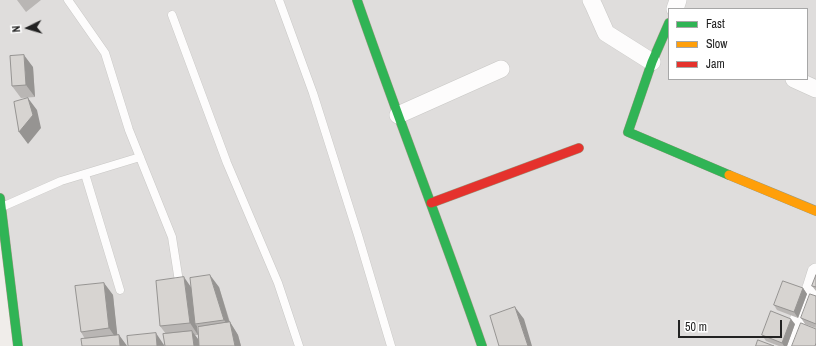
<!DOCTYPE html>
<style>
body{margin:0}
#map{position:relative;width:816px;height:346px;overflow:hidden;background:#f0edea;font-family:"Archivo Narrow",sans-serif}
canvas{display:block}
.legend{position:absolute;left:668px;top:8px;width:140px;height:72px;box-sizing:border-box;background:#fff;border:1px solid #a7a7a7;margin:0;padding:5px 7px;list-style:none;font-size:12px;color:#222}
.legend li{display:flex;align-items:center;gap:8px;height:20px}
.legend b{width:20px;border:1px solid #a7a7a7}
.north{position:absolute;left:8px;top:8px;width:40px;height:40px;-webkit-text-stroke:3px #fff;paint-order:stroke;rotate:265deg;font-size:11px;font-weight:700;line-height:16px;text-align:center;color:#222}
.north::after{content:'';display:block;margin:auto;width:14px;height:18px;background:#222;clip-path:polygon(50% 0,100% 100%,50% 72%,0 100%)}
.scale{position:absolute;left:678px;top:320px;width:104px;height:18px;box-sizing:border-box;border:2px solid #222;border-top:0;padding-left:5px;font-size:12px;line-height:14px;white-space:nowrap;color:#222;-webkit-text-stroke:3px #fff;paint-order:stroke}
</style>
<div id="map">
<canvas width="816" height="346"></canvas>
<ul class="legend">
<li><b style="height:5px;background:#30b455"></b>Fast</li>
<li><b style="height:5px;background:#ff9f0a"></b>Slow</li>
<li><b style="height:5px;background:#e5322d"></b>Jam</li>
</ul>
<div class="north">N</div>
<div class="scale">50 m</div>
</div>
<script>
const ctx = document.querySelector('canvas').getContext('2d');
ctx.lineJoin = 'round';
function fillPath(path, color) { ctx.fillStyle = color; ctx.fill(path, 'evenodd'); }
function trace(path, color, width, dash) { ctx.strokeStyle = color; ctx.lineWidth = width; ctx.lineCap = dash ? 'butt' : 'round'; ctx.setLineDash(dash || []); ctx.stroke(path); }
const residential = new Path2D(`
 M0 0H816V346H18L0 197ZM669 9H807V79H669Z`);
const lane = new Path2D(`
 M68 0 105 53 129 130 172 237 180 288
 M279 0 313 93 358 235 391 346
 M172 15 227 163 278 283 299 346
 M85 174 120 290
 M2 207 61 181 140 157`);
const street = new Path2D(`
 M591 0 594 6 606 33 652 62
 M675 9 678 0
 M794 79 816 89
 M398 115 501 69
 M788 346 811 288 816 272`);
const fast = new Path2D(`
 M357 0C397 116 442 230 482 346
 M669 23 652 62 628 132 729 175
 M0 198 18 346`);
const slow = new Path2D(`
 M729 175 816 211`);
const jam = new Path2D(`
 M431 203 579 148`);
const wall = new Path2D(`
 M17 0H41L26 12Z
 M33 67 35 97 21 98 12 86Z
 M816 275V291L812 286Z
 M104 283 113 295 117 335H119L127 346H82L85 339 81 332Z
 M191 287H219L230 322 238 335 241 346 164 345 166 334 160 326ZM197 326 198 327 199 341 195 335H198Z
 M803 288 807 294 798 318 777 310 774 305Z
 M816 296V328L805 324 801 318Z
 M795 324 787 346H779L766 341 762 335Z`);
const shadedWall = new Path2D(`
 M24 55 33 67 35 97 26 85Z
 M28 98 37 110 41 128 28 144 19 132Z
 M210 275 219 287 230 324V322L238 335 241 346H235L232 331 224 320Z
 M184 277 193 290 195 324 197 326 198 335 190 323Z
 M104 283 113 295 118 341 109 328Z
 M803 288 807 294 798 318 794 312Z
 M515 307 524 319 532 346H528Z
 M791 319 795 324 787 346H784L782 343Z
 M192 331 201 343V346H194Z
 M156 333 164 345 165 346H157Z
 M119 335 127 346H120Z`);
const building = new Path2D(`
 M24 55 26 85 12 86 10 56Z
 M28 98 33 115 19 132 14 102Z
 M210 275 224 320 195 324 190 278Z
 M816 275V287L812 286Z
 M184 277 190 323 160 326 156 281Z
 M783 281 803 288 794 312 774 305Z
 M104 283 109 328 81 332 75 286Z
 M810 294 816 296V324L801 318Z
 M515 307 528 346H499L490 316Z
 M771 311 791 319 782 343 762 335Z
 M230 322 235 346H199L198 327Z
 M801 323 816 329V343L815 346H792Z
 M192 331 194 346H165L163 334Z
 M156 333 157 346H128L127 336Z
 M119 335 120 346H82L81 339Z
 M758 340 774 346H756Z`);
fillPath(residential, '#dfdddc');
trace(lane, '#c9c8c6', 9);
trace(street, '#c9c8c6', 18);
trace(fast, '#9a9a81', 10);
trace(slow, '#9a9a81', 10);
trace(jam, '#9a9a81', 10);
trace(lane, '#fdfcfc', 8);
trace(street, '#fdfcfc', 17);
trace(fast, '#30b455', 9);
trace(slow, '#ff9f0a', 9);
trace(jam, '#e5322d', 9);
fillPath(wall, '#b9b6b4');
fillPath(shadedWall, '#969492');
fillPath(building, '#d7d4d1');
trace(building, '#969492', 1);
</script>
